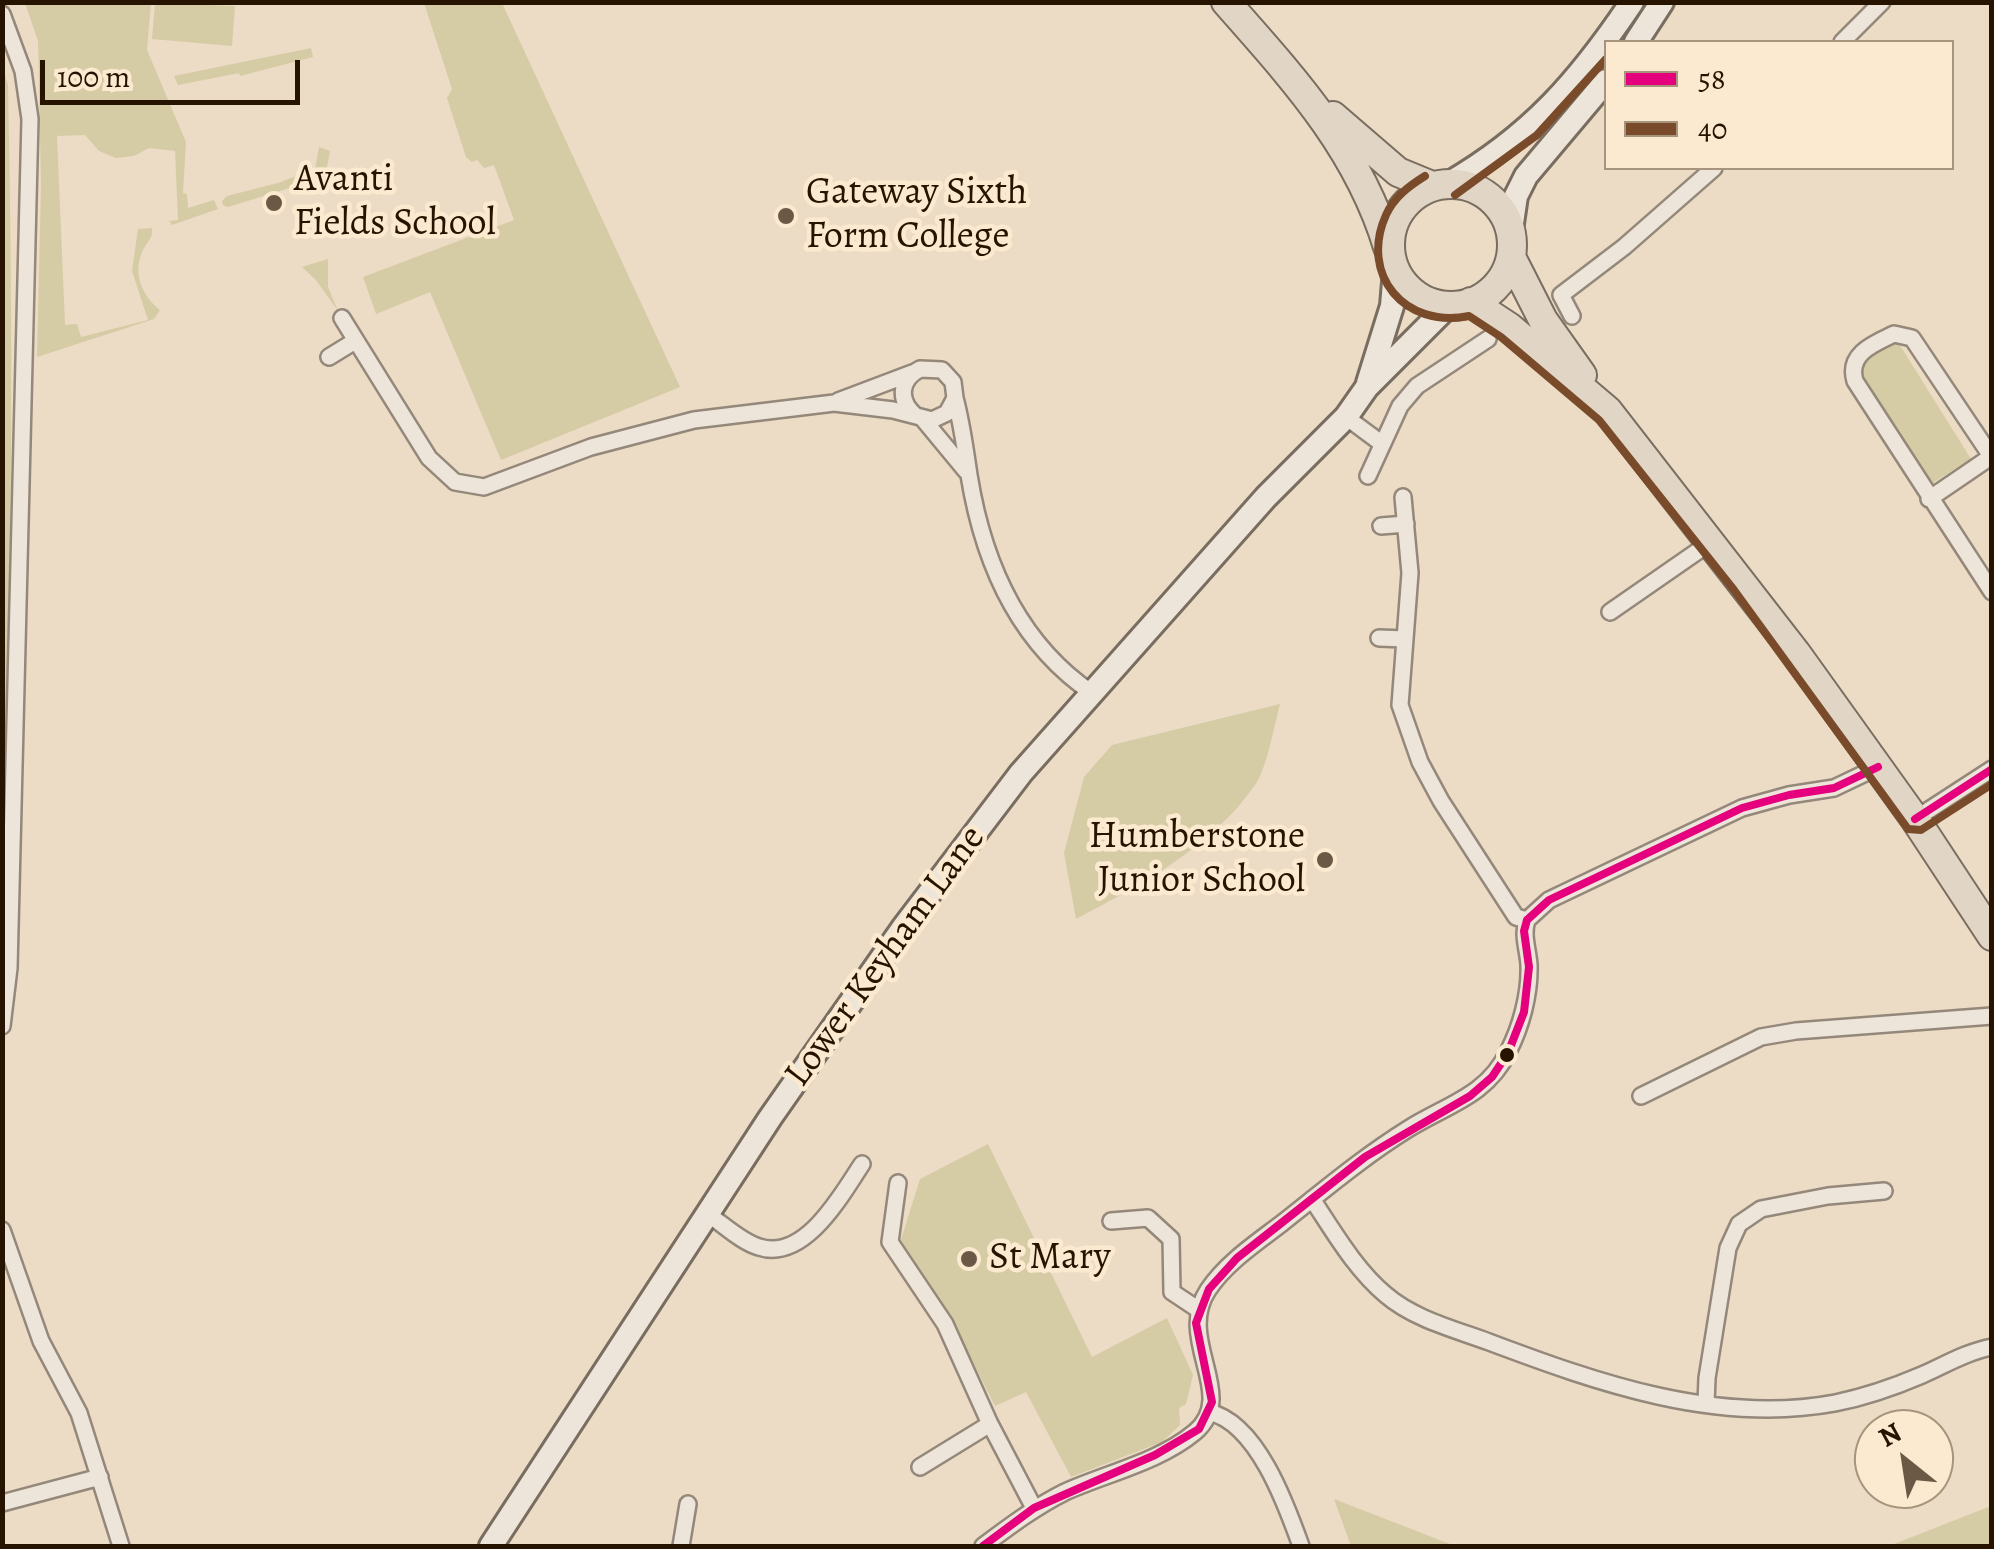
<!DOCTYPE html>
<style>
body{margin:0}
#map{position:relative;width:1994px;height:1549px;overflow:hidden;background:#ecdbc5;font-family:Alegreya,serif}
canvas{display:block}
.frame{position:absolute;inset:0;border:5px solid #261300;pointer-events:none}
.legend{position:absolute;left:1604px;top:40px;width:350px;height:130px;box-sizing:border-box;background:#fcead0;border:2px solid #a6947d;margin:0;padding:12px 18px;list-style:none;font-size:30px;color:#261300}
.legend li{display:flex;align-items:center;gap:20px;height:50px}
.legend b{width:50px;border:2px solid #a6947d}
.north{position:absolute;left:1854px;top:1409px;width:100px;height:100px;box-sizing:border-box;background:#fcead0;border:2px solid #a6947d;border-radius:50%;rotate:330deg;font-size:28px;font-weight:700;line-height:40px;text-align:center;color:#261300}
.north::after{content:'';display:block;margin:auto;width:35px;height:45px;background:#6b5945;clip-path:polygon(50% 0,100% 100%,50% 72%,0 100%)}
.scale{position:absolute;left:40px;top:60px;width:260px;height:45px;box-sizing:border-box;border:5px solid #261300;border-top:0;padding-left:12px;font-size:30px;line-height:35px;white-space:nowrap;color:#261300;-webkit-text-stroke:8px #fcead0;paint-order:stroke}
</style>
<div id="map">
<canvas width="1994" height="1549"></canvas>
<div class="frame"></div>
<ul class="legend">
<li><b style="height:12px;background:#e5007d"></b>58</li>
<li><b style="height:12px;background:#7a4b2a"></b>40</li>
</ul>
<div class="north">N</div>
<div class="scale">100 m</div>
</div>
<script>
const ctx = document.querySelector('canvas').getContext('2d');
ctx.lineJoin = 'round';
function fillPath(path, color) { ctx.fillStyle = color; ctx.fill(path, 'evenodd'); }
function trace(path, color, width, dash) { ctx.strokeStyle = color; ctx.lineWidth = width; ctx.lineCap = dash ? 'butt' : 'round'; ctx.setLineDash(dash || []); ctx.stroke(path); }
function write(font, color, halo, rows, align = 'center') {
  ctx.font = font + ' Alegreya,serif'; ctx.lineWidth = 9; ctx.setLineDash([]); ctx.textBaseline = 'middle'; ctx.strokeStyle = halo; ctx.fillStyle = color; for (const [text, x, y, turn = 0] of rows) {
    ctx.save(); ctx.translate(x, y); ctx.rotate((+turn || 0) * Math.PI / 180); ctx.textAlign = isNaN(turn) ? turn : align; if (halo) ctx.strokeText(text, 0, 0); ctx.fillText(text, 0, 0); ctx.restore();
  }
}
const green = new Path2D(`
 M25 3H151L147 50 186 142 183 193 187 194 188 208 214 200 218 209 172 225 169 221 178 220 175 151 149 148 134 156 116 158 99 151 85 135 57 136 65 325 77 324 81 337 148 320 132 271 138 229 152 228C153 239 148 240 143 250 132 272 142 296 160 310L154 319 37 357 41 185 38 41Z
 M155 3 235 6 232 46 152 39Z
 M424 3H502L680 387 501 460 430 292 376 314 363 277 514 220 494 165 484 168 477 160 472 162 466 157 447 98 452 89Z
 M311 48 313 57 240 76 239 73 178 85 174 76Z
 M3 68 8 85C13 320 13 557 3 792Z
 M319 147 330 151 325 177 228 207 223 205 222 201 227 196 278 183 315 169Z
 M328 259V287L338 311 316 280 302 267Z
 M1896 339 1971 459 1931 484 1856 364Z
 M1280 704C1274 726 1267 768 1255 785 1212 847 1141 885 1076 919L1064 853 1084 777 1112 745Z
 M988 1144 1092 1357 1167 1318 1193 1375 1186 1404 1179 1408 1180 1425 1162 1442 1071 1477 1026 1392 995 1406 946 1309 900 1243 920 1179Z
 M1334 1499 1455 1546H1351Z
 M1991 1506V1546H1889Z`);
const street = new Path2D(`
 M2 14 23 71 30 119 9 968 2 1026
 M1842 42 1882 2
 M1572 316 1561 295 1624 247 1714 168
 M342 318 429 458 455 482 484 487 591 447 694 420 834 403 893 410 932 420 947 413 955 398 953 382 942 370 920 369C899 380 898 401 916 416
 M329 357 355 341
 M955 398C962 424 965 448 969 475 983 562 1017 642 1092 693
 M838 401 912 373
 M1346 417 1381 443
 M923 419 966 471
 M1991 456 1912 338 1894 334C1873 344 1847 354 1855 381L1992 592
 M1368 476 1400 406 1417 386 1488 339
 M1403 497 1410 573 1400 705 1420 762 1441 801 1516 917 1527 920
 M1929 499 1992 456
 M1381 526 1406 524
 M1610 612 1711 542
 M1379 638 1405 639
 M1915 819 1992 769
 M1527 920 1549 900 1742 808 1789 795 1834 788 1878 767
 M1641 1096 1761 1037 1796 1031 1992 1016
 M898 1183 890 1242 945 1324 990 1424 1034 1508
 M1312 1199C1334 1232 1355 1269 1386 1295 1414 1319 1454 1329 1489 1342 1598 1383 1717 1425 1835 1403 1865 1397 1894 1387 1922 1375 1945 1365 1966 1352 1992 1347
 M706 1213C722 1223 741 1242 759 1247 805 1262 842 1194 862 1164
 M1111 1221 1148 1218 1171 1239 1172 1292 1199 1310
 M2 1230 41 1341 79 1413 121 1546
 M1706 1404 1707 1378 1728 1248 1739 1224 1761 1209 1828 1196 1884 1191
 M1209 1412C1257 1423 1286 1504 1301 1546
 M920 1467 990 1424
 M2 1503 100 1477
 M681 1546 688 1504
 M983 1546C1010 1526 1035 1507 1065 1492 1107 1473 1159 1462 1195 1432 1239 1395 1175 1340 1208 1290 1226 1263 1256 1243 1281 1224 1323 1191 1363 1157 1408 1129 1446 1105 1487 1096 1508 1052 1521 1027 1530 994 1529 965 1528 949 1522 936 1527 920`);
const secondary = new Path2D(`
 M1636 42 1662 2
 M1448 184C1531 136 1579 81 1632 2
 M1511 230 1516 196 1526 176 1606 81
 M1368 383 1392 306 1395 270
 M491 1546 770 1118 903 928 1021 773 1266 497 1346 417 1367 387 1448 306`);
const highway = new Path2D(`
 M1226 2C1293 78 1358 148 1388 247
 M1333 116 1398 172 1432 186
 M1390 245a61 61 0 1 1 122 0a61 61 0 1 1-122 0Z
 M1511 257 1543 320 1582 375
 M1471 302 1509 327 1608 411 1796 653 1915 819 1992 936`);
const bus1 = new Path2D(`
 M1915 819 1992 769
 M983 1546 1034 1508 1155 1455 1199 1429 1212 1402 1196 1323 1209 1289 1237 1258 1365 1157 1470 1096 1492 1077 1508 1053 1524 1012 1529 967 1524 931 1527 920 1549 900 1742 808 1789 795 1834 788 1878 767`);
const bus2 = new Path2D(`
 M1425 176C1409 186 1394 197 1386 215 1359 275 1405 329 1469 316L1501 337 1599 420 1734 590 1908 829 1921 830 1992 784
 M1455 195 1537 135 1606 59`);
const markers = [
 [274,203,10,"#6b5945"],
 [786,216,10,"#6b5945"],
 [1325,860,10,"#6b5945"],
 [1507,1055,9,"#261300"],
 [969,1259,10,"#6b5945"]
];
const poiNames = [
 ["Avanti",294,181],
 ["Fields School",294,225],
 ["Gateway Sixth",806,194],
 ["Form College",806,238],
 ["Humberstone",1305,838,"right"],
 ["Junior School",1305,882,"right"],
 ["St Mary",989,1259]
];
const streetNames = [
 ["Lower Keyham Lane",886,957,-54]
];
fillPath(green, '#d5cca5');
trace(street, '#94887a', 20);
trace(secondary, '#786d5f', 28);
trace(highway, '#786d5f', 32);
trace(street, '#eee5da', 15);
trace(secondary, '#eee5da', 22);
trace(highway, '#e1d5c5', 28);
trace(bus1, '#e5007d', 8);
trace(bus2, '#7a4b2a', 8);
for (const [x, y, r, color] of markers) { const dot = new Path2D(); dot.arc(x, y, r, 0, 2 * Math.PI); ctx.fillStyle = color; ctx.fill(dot); trace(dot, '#fcead0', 4); }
write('38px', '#261300', '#fcead0', poiNames, 'left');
write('38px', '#261300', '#fcead0', streetNames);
</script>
